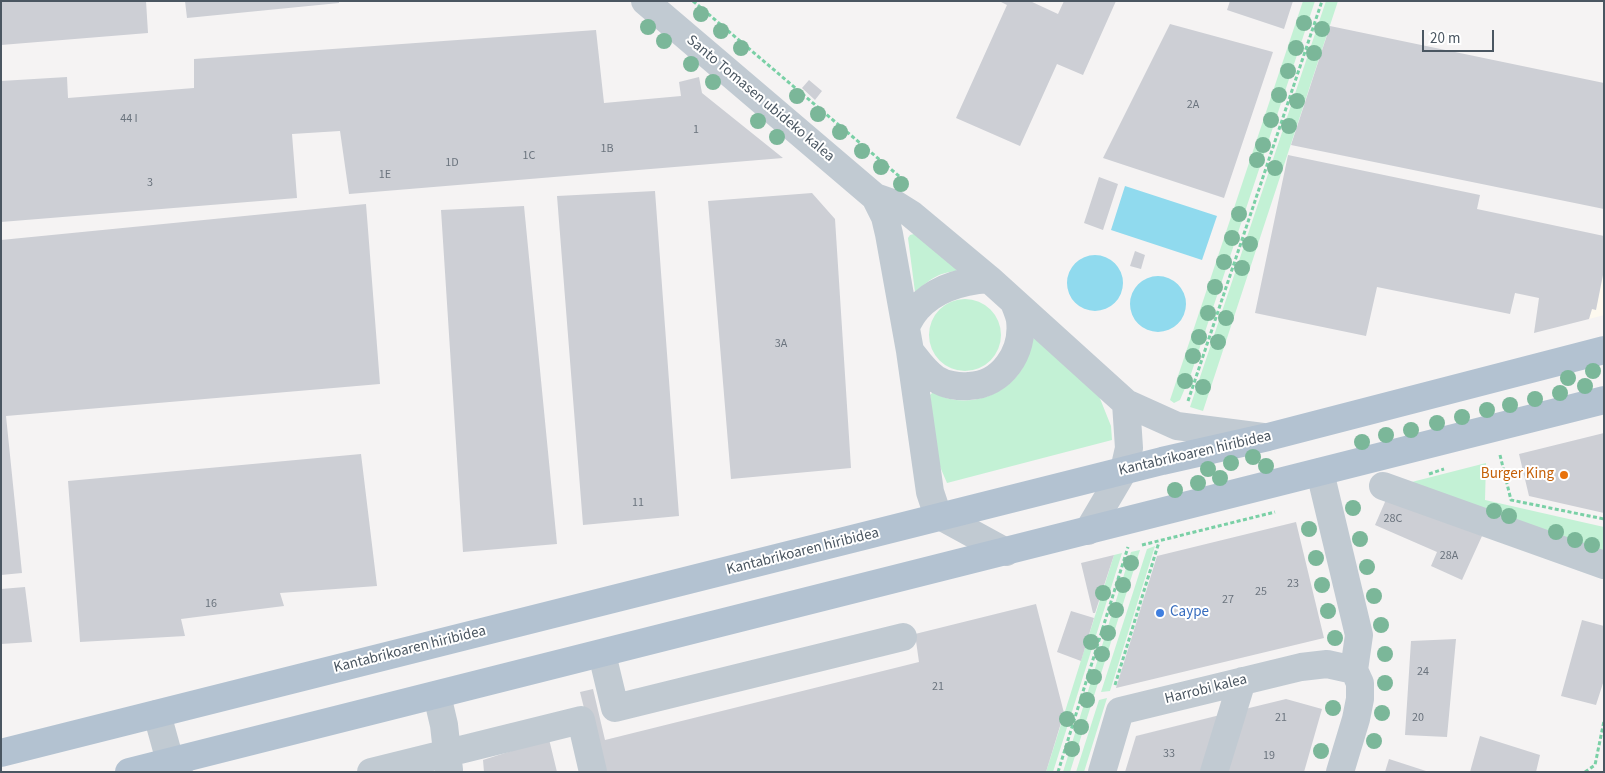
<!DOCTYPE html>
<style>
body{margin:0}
#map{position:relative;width:1605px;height:773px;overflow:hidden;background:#f5f3f3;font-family:"Source Sans 3",sans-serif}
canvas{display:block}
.frame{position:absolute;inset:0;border:2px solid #4a5661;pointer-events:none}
.scale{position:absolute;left:1422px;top:30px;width:72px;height:22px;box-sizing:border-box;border:2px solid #4a5661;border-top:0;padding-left:6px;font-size:15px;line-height:18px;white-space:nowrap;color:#4a5661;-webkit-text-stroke:4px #fff;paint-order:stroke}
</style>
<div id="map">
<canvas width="1605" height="773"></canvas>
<div class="frame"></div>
<div class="scale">20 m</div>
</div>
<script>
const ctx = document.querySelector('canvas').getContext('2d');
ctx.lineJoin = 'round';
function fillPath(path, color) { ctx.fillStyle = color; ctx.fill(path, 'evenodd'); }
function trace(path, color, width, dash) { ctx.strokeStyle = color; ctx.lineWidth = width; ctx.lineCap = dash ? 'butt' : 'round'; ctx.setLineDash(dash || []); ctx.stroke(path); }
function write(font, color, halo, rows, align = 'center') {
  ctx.font = font + ' "Source Sans 3",sans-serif'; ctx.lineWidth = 4; ctx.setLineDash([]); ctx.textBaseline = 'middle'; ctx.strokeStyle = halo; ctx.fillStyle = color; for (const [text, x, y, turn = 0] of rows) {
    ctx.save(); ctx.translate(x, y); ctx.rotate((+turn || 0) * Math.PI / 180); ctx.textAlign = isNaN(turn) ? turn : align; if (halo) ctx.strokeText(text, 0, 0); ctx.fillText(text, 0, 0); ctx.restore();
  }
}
const commercial = new Path2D(`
 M1604 270V315L1589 319 1592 309 1596 310Z`);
const green = new Path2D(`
 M1303 1H1315L1191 374 1180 400 1174 403 1170 400Z
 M1326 1H1338L1203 411 1190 407Z
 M914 234 956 268V271C937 273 930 280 915 292L908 238 910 235Z
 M929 335a36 36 0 1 1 72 0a36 36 0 1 1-72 0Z
 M1035 338 1099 396 1111 426 1112 440 947 483 938 462 930 395 933 392C962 410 1004 398 1022 369 1027 361 1029 350 1031 340Z
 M1486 463 1485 500 1604 527V557L1400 485Z
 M1155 546 1110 691 1101 692 1147 549Z
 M1140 550 1070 772H1063L1131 552Z
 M1122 553 1053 772H1046L1114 555Z
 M1107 698 1084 772H1076L1099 700Z`);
const water = new Path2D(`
 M1125 186 1217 216 1202 260 1111 230Z
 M1067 283a28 28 0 1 1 56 0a28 28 0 1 1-56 0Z
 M1130 304a28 28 0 1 1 56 0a28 28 0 1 1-56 0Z`);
const building = new Path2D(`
 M1 1H146L148 33 1 45Z
 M185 1H339V3L187 18Z
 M999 1H1030L1058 14 1064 1H1116L1083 75 1057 64 1020 146 956 118 1007 5Z
 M1230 1H1293L1284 29 1227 10Z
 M1170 24 1273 52 1224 198 1103 158Z
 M1330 26 1604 83V209L1291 145Z
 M596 30 604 103 681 96 679 82 699 77 702 93 783 158 349 194 340 131 292 134 297 198 1 222V81L67 77 68 98 194 88V59Z
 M809 80 822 91 815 100 802 88Z
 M1288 155 1480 195 1477 209 1604 236V270L1596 310 1592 309 1589 319 1534 333 1539 298 1515 293 1510 314 1377 287 1366 336 1255 313Z
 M1099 177 1118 184 1103 230 1084 223Z
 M655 191 679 516 583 525 557 196Z
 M812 193 835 219 851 468 731 479 708 201Z
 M366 204 380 384 6 416 22 573 1 575V240Z
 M524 206 557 544 463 552 441 210Z
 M1135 251 1145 255 1141 269 1130 266Z
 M1604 433V513L1529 496 1519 454Z
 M361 454 377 586 280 593 284 606 181 619 185 636 80 642 68 481Z
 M1388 495 1482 536 1462 580 1431 566 1437 552 1375 525Z
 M1296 522 1324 638 1116 688 1157 556Z
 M1114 555 1095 613H1093L1081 563Z
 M25 587 32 642 1 644V589Z
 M1036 604 1064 713 1046 772H600L580 692 593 689 605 740 919 662 915 634Z
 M1071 611 1094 618 1081 661 1057 652Z
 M1582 620 1604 626V680L1596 705 1561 696Z
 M1456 639 1447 737 1405 735 1411 641Z
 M1286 699 1322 709 1304 772H1225L1245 709Z
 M1220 715 1203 772H1125L1136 736Z
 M1480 736 1540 755 1536 772H1470Z
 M549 739 557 772H484L483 760Z
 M1389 759 1426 771V772H1385Z`);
const path = new Path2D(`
 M693 1 900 177
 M1188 401 1322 1
 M1500 455 1511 500 1604 519
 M1429 474 1444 469
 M1142 545 1275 512
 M1115 685 1159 542
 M1058 772 1128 547
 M1585 772 1595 765 1604 721`);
const minor = new Path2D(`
 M645 1 875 197 895 204 911 214 989 279 1126 403 1177 426 1263 437
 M875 197 885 217 889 234 910 351 930 492 935 507 942 517 1006 552
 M906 326C909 321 912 314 917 309 935 288 962 281 989 279
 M910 351C918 361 925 372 936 379 945 385 959 387 969 386 1002 385 1024 352 1020 320 1019 314 1016 308 1014 302
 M1320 472 1359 635 1354 670 1360 683V699L1356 719 1340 772
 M1383 486 1604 565
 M1088 531 1124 470 1129 448 1126 403
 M602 654 615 708 903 637
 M437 695 444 725 449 770
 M157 714 170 761 179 772
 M371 772 581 720 593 772
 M1102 772 1120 711 1301 667 1327 664 1354 670
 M1214 772 1242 681`);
const major = new Path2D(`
 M1 753 1162 461 1268 437 1604 350
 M129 772 1604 400`);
const trees = [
 [701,14],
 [1304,23],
 [648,27],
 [1322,29],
 [721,31],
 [664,41],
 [741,48],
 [1296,48],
 [1314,53],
 [691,64],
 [1288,71],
 [713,82],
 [1279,95],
 [797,96],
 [1297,101],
 [818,114],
 [1271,120],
 [758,121],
 [1289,126],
 [840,132],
 [777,137],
 [1263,145],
 [862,151],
 [1257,160],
 [881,167],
 [1275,168],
 [901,184],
 [1239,214],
 [1232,238],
 [1250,244],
 [1224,262],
 [1242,268],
 [1215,287],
 [1208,313],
 [1226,318],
 [1199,337],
 [1218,342],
 [1193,356],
 [1593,371],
 [1568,378],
 [1185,381],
 [1585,386],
 [1203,387],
 [1560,393],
 [1535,399],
 [1510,405],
 [1487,410],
 [1462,417],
 [1437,423],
 [1411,430],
 [1386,435],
 [1362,442],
 [1253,457],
 [1231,463],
 [1266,466],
 [1208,469],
 [1220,478],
 [1198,483],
 [1175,490],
 [1353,508],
 [1494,511],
 [1509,516],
 [1309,529],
 [1556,532],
 [1360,539],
 [1575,540],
 [1592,545],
 [1316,558],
 [1131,563],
 [1367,567],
 [1123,585],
 [1322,585],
 [1103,593],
 [1374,596],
 [1116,610],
 [1328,611],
 [1381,625],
 [1108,633],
 [1335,638],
 [1091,642],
 [1102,654],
 [1385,654],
 [1094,677],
 [1385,683],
 [1087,700],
 [1333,708],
 [1382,713],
 [1067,719],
 [1081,727],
 [1374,741],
 [1072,749],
 [1321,751]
];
const markers = [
 [1564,475,5,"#e8710a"],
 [1160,613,5,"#3f7fe0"]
];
const numberNames = [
 ["2A",1193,105],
 ["44 I",129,119],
 ["1",696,130],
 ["1B",607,149],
 ["1C",529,156],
 ["1D",452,163],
 ["1E",385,175],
 ["3",150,183],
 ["3A",781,344],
 ["11",638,503],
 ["28C",1393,519],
 ["28A",1449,556],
 ["23",1293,584],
 ["25",1261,592],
 ["27",1228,600],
 ["16",211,604],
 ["24",1423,672],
 ["21",938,687],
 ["21",1281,718],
 ["20",1418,718],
 ["33",1169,754],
 ["19",1269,756]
];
const streetNames = [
 ["Santo Tomasen ubideko kalea",760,99,40],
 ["Kantabrikoaren hiribidea",1195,454,-13],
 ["Kantabrikoaren hiribidea",803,552,-14],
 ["Kantabrikoaren hiribidea",410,650,-14],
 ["Harrobi kalea",1206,690,-14]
];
const foodNames = [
 ["Burger King",1554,475]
];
const shopNames = [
 ["Caype",1170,613]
];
fillPath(commercial, '#fdf9ef');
fillPath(green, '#c3f1d5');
fillPath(water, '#90daee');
fillPath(building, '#cdcfd5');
trace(path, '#7ad0a6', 3, [4, 2.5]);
trace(minor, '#c1cad2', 28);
trace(major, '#b3c2d1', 28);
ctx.fillStyle = '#7bb799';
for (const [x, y] of trees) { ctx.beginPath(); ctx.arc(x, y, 8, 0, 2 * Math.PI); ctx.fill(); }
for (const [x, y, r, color] of markers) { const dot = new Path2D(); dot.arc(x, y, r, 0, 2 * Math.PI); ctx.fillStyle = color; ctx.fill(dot); trace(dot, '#fff', 2); }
write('12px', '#6b747e', null, numberNames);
write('15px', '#4a5661', '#fff', streetNames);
write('15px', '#c56008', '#fff', foodNames, 'right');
write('15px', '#366cbe', '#fff', shopNames, 'left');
</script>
